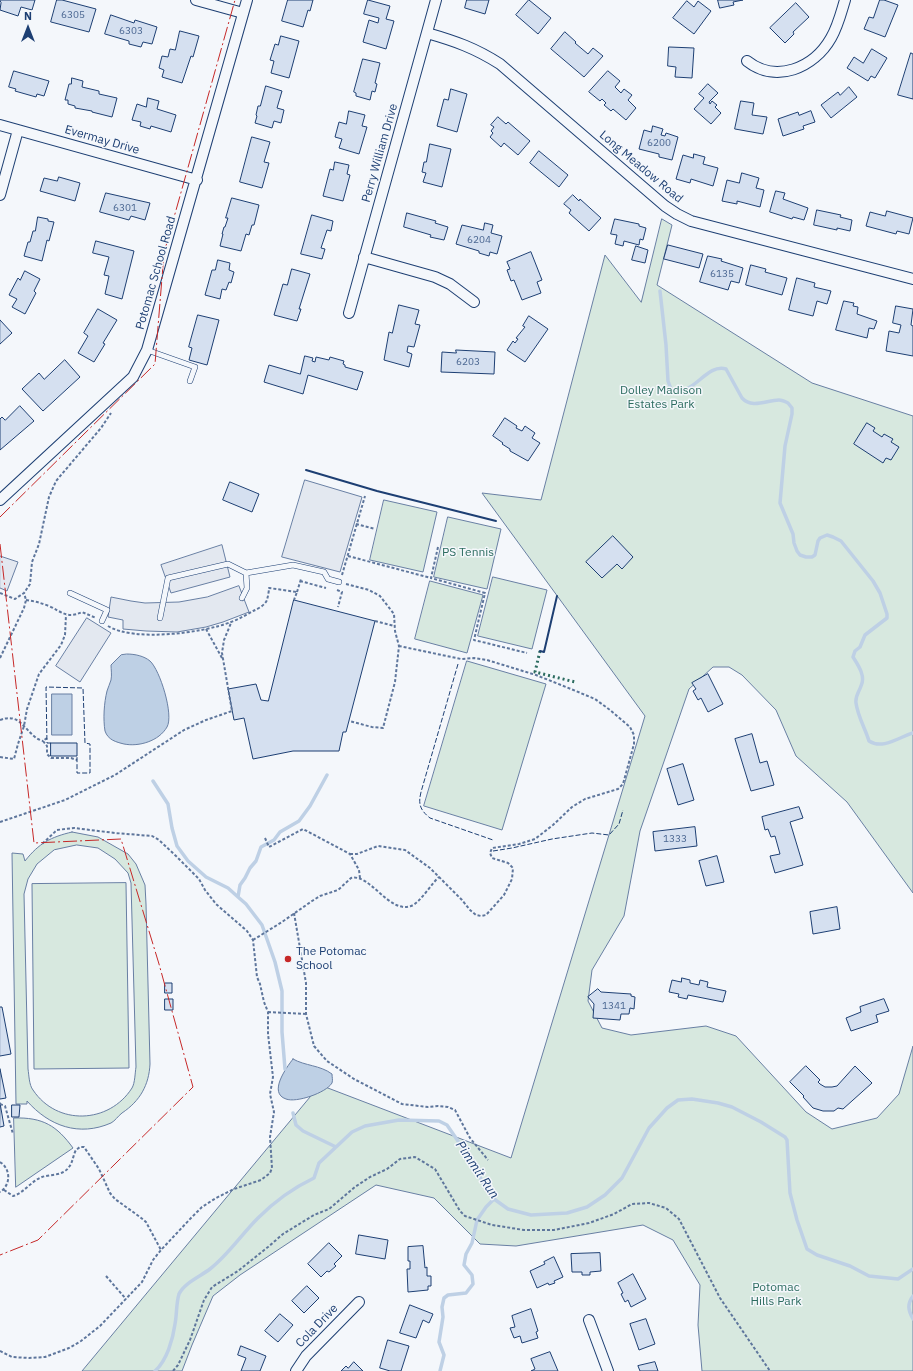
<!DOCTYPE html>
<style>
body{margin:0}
#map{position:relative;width:913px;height:1371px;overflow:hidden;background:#f4f7fb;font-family:"IBM Plex Sans",sans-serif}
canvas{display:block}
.north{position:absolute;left:8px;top:8px;width:40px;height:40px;-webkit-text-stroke:3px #f4f7fb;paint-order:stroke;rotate:0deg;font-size:11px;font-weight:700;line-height:16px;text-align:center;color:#1d3f73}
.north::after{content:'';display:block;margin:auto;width:14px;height:18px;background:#1d3f73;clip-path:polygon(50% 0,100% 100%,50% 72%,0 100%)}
</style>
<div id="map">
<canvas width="913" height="1371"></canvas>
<div class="north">N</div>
</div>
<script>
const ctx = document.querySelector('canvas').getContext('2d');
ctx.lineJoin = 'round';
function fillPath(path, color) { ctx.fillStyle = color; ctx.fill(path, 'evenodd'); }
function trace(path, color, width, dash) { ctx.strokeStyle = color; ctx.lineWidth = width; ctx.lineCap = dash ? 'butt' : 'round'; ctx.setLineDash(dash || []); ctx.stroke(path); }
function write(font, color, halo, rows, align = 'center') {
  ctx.font = font + ' "IBM Plex Sans",sans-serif'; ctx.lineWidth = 3; ctx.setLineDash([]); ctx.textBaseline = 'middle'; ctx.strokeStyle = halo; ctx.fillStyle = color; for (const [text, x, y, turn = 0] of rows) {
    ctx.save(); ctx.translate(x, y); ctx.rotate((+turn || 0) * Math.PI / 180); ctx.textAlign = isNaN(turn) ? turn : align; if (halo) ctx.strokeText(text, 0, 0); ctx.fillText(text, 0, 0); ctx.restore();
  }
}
const green = new Path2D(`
 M662 219 672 225 657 285 812 383 913 416V893L847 802 796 756 776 710 742 675 729 667H713L689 689 640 831 624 916 592 970 588 1001 602 1028 631 1035 706 1026 736 1036 806 1112 832 1129 877 1118 899 1094 913 1046V1371H702L698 1325 700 1285 673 1240 643 1225 516 1246 480 1244 434 1198 376 1185 240 1275 213 1296 192 1345 182 1371H82L320 1085 511 1158 645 716 482 493 541 500 605 255 641 302Z
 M384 500 437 512 423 572 370 560Z
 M448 517 501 529 487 589 434 577Z
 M493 577 547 590 532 649 478 636Z
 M430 581 483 595 467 653 415 639Z
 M467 661 546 684 502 830 424 806Z
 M72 832 98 837 128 854 136 864 145 885 146 904 150 1064C149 1085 140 1101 122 1113 118 1116 115 1121 111 1123 79 1137 49 1126 27 1101V1104H16L12 853 23 854 25 861C39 843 51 837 72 832ZM77 845 98 848 115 859 128 873 131 883 136 1067C135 1073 135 1083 132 1088 109 1124 57 1126 33 1090 29 1085 29 1075 28 1069L24 894 28 879 37 864 54 850Z
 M126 883 129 1068 34 1069 32 884Z
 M14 1118C43 1117 57 1126 73 1148L16 1187Z`);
const parking = new Path2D(`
 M305 480 362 497 340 572 282 557Z
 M222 545 230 577 171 593 161 565Z
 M0 556 18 562 7 591 0 588Z
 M239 586 249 612 223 622 206 627 177 632 146 631 123 629V620L108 617 111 597 131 601 145 603 179 602 207 597Z
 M87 618 111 633 80 682 56 666Z`);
const water = new Path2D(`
 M127 654C135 654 144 656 150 661 160 670 174 715 167 727 159 741 139 747 124 744 116 742 108 740 105 731 103 719 104 703 107 691 108 687 110 684 111 680 112 675 111 669 111 665L121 655Z
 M52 694H72V735H52Z
 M293 1059C305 1066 320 1065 332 1074 332 1077 333 1080 332 1083 326 1093 296 1103 286 1099 268 1093 286 1068 293 1059Z`);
const stream = new Path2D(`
 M660 291 666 345 668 381 671 389C693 399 705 363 726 369L742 398C752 409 767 400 779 400 782 400 786 402 788 403L792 408V414L785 446 780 503 793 534 794 543 797 551 800 555 806 557H812L815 555 818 541 820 538 827 535 833 537 841 541 873 581 880 593 887 614V618L865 635 860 647 855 651 853 657C858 665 866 676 861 686 859 692 855 696 856 703 858 717 865 728 869 741 883 750 899 737 913 733
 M153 781 168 804 172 828 177 846 188 861 206 877 228 888 238 897
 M285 1069 282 1032V991L275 962 262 925 246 904 238 897 240 885 245 878 250 868 256 861 261 847 274 840 280 832 299 821 310 806 327 775
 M293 1113 296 1125 303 1131 336 1147
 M913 1296C907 1304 908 1310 913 1319
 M155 1371C167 1360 173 1339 175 1324 177 1314 176 1304 179 1294 184 1283 201 1276 210 1269 228 1255 241 1235 258 1218 274 1202 293 1188 314 1178L319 1163 352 1132 365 1126 399 1120 439 1121 447 1125 471 1160 482 1181 494 1199 508 1209 531 1215 567 1213 587 1207 605 1195 622 1178 649 1128 667 1108 678 1100 692 1099 718 1103 732 1107 761 1122 785 1137 787 1140 790 1193 797 1220 807 1249 817 1255 850 1266 869 1276 898 1279 913 1269
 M440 1371 444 1355 439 1342 443 1317 442 1307 444 1298 448 1295 466 1293 473 1284 472 1275 464 1265 466 1254 472 1243 477 1220 486 1207 494 1199`);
const building = new Path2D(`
 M0 0H35L32 10 21 7 18 16 0 10 1 3Z
 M57 0H62L96 9 89 32 51 22Z
 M288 0H313L310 11 308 10 303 27 282 21Z
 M368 0 390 6 386 19 394 21 386 49 363 42 369 20 378 23 379 18 364 14Z
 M467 0H489L485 14 465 8Z
 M529 0 551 18 538 34 516 15Z
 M718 0H743L733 2 734 5 720 8Z
 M880 0H884L898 5 885 37 864 29 869 17 873 18Z
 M687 1 694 7 698 1 711 11 694 34 673 18Z
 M796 3 809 17 793 32 794 34 785 43 770 28Z
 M111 15 134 23 135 20 157 27 152 44 143 42 141 47 129 44V41L105 34Z
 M180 31 199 36 193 57 191 56 182 83 162 77 164 70 159 68 162 56 168 57 170 49 175 50Z
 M565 32 576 42 575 43 588 54 593 48 603 56 584 77 551 49Z
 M281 36 299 41 289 78 271 73 274 61 270 60 275 44 278 45Z
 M669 47 694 48 692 78 675 77 676 67 668 66Z
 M872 49 887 58 875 78 871 76 868 81 847 68 854 57 863 63Z
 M911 53 913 54V99L898 95Z
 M363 59 380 63 375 83 377 84 375 92 372 91 370 100 356 96V93L354 92Z
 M14 71 49 81 44 96 37 94 36 97 15 91 16 89 9 87Z
 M608 71 620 81 615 87 621 93 624 89 632 95 628 100 636 108 626 120 613 109 611 111 604 105 606 103 602 99 600 101 589 92Z
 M72 78 83 81 82 87 99 91V94L117 98 112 117 92 112V111L75 108V106L68 104V100H65L69 84H71Z
 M708 84 718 93 709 102 710 104 712 101 717 105 715 107 721 113 711 124 694 109 704 98 699 94Z
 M266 86 282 91 277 108 284 110 281 123 274 121 272 128 255 123 257 116 256 115 258 106H260Z
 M849 87 857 97 831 118 821 105 838 92 840 95Z
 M451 89 467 94 457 132 437 126 444 99 448 100Z
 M148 98 159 101 157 109 176 115 171 132 151 126 150 129 140 126 141 122 132 120 137 104 146 107Z
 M741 101 754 103 752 115 767 117 763 134 735 129Z
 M349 111 365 115 362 126 367 127 359 154 339 148 342 139 335 137 339 122 346 124Z
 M811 111 815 122 803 126 804 129 783 136 778 119 798 112 799 115Z
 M498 117 506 124 508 122 530 141 518 155 504 143 501 147 490 137 493 133 491 131 494 127 491 125Z
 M653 126 663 129 661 135 665 136 666 133 678 137 672 160 659 157V154L639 149 644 130 651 132Z
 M252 137 270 142 264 162 269 163 262 188 240 182Z
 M430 144 451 149 442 187 423 182 426 173 422 172 424 162H426Z
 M539 151 568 175 559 187 530 163Z
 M694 154 705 157 703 164 718 168 713 186 691 179 690 183 676 179 683 155 693 158Z
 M335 162 349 165 347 174 350 175 343 201 323 196 330 169 333 170Z
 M742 173 759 178 756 188 764 190 760 207 737 201V204L722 201 727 180 739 183Z
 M59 177 80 183 75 201 40 191 44 178 57 181Z
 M776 191 785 193 783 199 808 208 804 220 793 217 792 219 770 212Z
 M106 193 150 203 145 220 131 216 129 220 100 212Z
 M573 195 579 201 580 199 601 218 589 231 569 213 571 210 564 204Z
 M232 198 259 205 254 225H252L249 235 246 234 241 251 220 246 223 234H222L224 227H225L228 218H226Z
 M817 210 841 215 840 217 852 220 850 231 837 228V230L814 225Z
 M887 211 913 218 909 234 897 231 896 234 866 226 870 212 885 216Z
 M407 213 436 221 435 223 448 227 444 240 430 237 431 235 404 227Z
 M312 215 333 221 331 231 327 230 321 248 325 249 322 259 301 254Z
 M38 217 48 219V221L54 222 49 241 47 240 42 261 24 256 28 242H30L33 231H35Z
 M615 219 639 224V226L646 228 643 240 640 239 639 245 624 241 623 246 615 244 617 235 611 234Z
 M485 223 493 225 491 233 502 236 497 254 490 252 489 256 479 253V251L456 244 462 225 483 230Z
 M96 241 134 251 122 299 105 294 109 276 104 275 109 257 93 253Z
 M668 245 703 254 699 268 664 259Z
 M636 246 648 250 645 263 632 260Z
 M531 252 542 280 537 282 541 293 522 300 514 280 511 281 507 270 510 269 507 262Z
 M708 256 722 259 721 261 743 268 739 283 731 281 728 290 700 282Z
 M218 260 230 263 229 270 234 272 231 283 229 282 226 290 222 289 220 299 205 295 212 270H215Z
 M751 265 766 269 765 272 787 278 782 295 746 285Z
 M292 269 310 274 299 309H301L297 321 274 315 283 284 287 285Z
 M25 271 40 279 34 291 36 293 25 314 12 307 17 299 9 295 18 278 20 280Z
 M797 278 815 283 814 287 831 291 827 304 817 301 813 316 789 310Z
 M844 301 854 303 853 306 858 307 857 314 877 321 874 329 869 328 867 338 836 330Z
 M399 305 419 310 415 324 420 325 414 347 408 346 407 352 412 354 409 367 384 360 389 332 392 333Z
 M896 306 913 309 911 325 913 326V356L886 351 889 331 899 333 901 325 893 323Z
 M98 309 117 320 103 343 105 344 94 362 78 353 88 336 84 333Z
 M198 315 219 320 207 365 189 360 192 348 189 347Z
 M529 316 548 329 525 362 507 350 513 341 515 343 518 339 516 338 525 327 523 326Z
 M0 320 12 333 0 344Z
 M456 350 495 352 494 374 441 372 442 352 456 353Z
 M305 356 313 358 312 361 315 362 316 357 329 360 330 357 344 361 343 364 345 365V367L363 372 357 390 308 375 303 394 264 382 269 365 300 374Z
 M65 360 80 377 43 411 22 389 39 373 44 379Z
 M20 406 34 421 0 450V419L2 417 5 420Z
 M505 418 517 426 516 428 522 431 525 426 535 433 532 438 540 443 528 461 510 451V449L502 444 503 443 493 436Z
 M867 423 875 428 873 431 882 437 884 434 893 439 891 442 899 447 891 460 886 458 883 463 854 444Z
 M230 482 259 494 252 512 223 500Z
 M613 536 633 557 622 569 617 564 602 578 586 562Z
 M294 600 375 621 346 732H343L339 751H293L253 759 244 718 234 720 228 689 256 684 261 700 268 701Z
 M708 674 723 704 708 712 701 698 698 700 693 691 696 689 692 683Z
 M752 734 760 763 767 761 774 785 751 791 735 739Z
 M51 743H77V756H51Z
 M683 764 694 800 678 805 667 769Z
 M799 807 803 818 790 822 803 865 775 873 770 856 780 854 775 836 771 837 768 829 765 830 762 817Z
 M695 827 697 846 655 851 653 832Z
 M717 856 724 882 706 886 699 861Z
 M837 907 840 929 813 934 810 912Z
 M682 978 690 980V983L699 985 700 980 708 982 707 987 726 991 723 1002 688 995 687 999 678 997 679 994 669 992 672 980 681 982Z
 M165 983H172V993H165Z
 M598 989 601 992 631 994V996L635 997 634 1009 630 1008 629 1014H621L620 1020 593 1018 594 1004 588 997Z
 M165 999H173V1010H165Z
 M884 999 889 1011 876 1015 878 1022 851 1031 846 1018 861 1012 860 1007Z
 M0 1007H2L11 1054 0 1056Z
 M806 1066 820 1080 818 1082 820 1084 825 1087H832L837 1086 855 1066 872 1083 843 1109 838 1108 834 1111H823L813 1108 803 1097 804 1096 790 1082Z
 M0 1069 6 1098 0 1099Z
 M0 1103 4 1126 0 1127Z
 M12 1105H20L19 1117H12Z
 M359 1235 388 1240 385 1259 356 1254Z
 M329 1243 342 1256 334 1264 336 1266 329 1272 327 1271 321 1277 308 1264Z
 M423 1246 425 1268 427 1267V1276H431V1286H428V1290L408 1292 407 1269H410V1261H408V1247Z
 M600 1253 601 1271 590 1272V1275H582V1272H572L571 1254Z
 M554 1257 563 1277 554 1281 555 1283 549 1285 548 1283 537 1288 530 1271 545 1264 544 1262Z
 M633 1274 646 1299 631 1307 628 1300 625 1302 621 1294 623 1293 618 1283Z
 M307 1286 319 1298 304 1313 292 1301Z
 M410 1305 433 1314 429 1323 423 1320 416 1338 400 1333Z
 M531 1309 538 1331 536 1332 538 1338 522 1343 520 1336 514 1338 510 1328 515 1327 512 1316Z
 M280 1314 293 1325 278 1342 265 1331Z
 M646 1319 655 1344 639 1350 630 1324Z
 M388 1340 409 1346 401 1371H390L380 1368Z
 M241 1346 266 1356 260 1371H241L246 1358 238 1355Z
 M550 1352 558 1371H531L535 1369 531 1359Z
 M354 1362 363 1371H341L346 1366 348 1368Z
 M655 1362 658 1371H640L638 1366Z`);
const path = new Path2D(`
 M356 524 375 529
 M438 547 431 578 485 593 474 640 527 653
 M348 556 431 578
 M342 575 365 496
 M300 581 326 588
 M346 584 369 590 380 596 394 614 395 631 399 646 395 682 383 728 372 727 349 721
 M337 590 342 592 338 607
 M297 592 301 579
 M0 593 15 599 24 593 30 584 32 562 39 544 49 497 56 481 101 428 111 413
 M26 600C34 601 41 603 49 606 62 612 67 619 82 612L96 618
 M375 621 394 626
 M108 626C134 642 203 633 231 622 239 619 246 615 253 611 258 609 265 605 267 600 268 596 269 591 269 588L297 592 294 600
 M206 629 222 658
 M0 658 24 608 26 600 24 593
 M0 720C18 713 23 727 35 737 37 739 40 740 43 741
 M47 738 43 741 47 746V754L51 758H71L77 760
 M0 757 14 759 18 744 24 726 27 709 39 674 61 645 65 635 66 615
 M0 822 65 800 115 775 184 730 206 720 232 711 222 653 224 640 231 623
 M265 838 269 847 303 829 350 854 359 870 360 878
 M350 854H357L378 846 405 850 430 868 462 900 470 910 476 915 481 916 486 915 504 895 512 879 513 868 508 863 492 858 490 853 492 848 519 844 535 839 553 825 572 807 585 799 618 789 623 784 634 744V735L630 727 610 710 595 699 571 689 536 675 487 660 474 658 461 659 399 646
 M294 913 306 983V1014L314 1046 327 1061 354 1079 402 1104 428 1107 438 1106 448 1107 455 1110 470 1138 488 1160
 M253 940 282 922 312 901 320 896 338 890 351 878C370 873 389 914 411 906 420 903 431 884 439 877
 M268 1012 306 1014
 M0 1104 5 1106 13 1134
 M0 1162C11 1169 11 1185 0 1192
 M4 1190 13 1196C24 1193 31 1181 42 1177 51 1174 63 1176 69 1167 73 1162 73 1155 76 1150L80 1147H84L99 1169 110 1193 115 1199 140 1217 146 1222 161 1250
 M106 1276 126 1299
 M0 1351 12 1357 29 1358 45 1357 69 1348 81 1341 100 1326 142 1282 153 1260 161 1250 191 1218 202 1207 216 1198 234 1189 261 1180 270 1173 272 1168 270 1137 274 1112 270 1094 273 1077 268 1034V1012L264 1002 260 984 257 977 253 940 247 931 216 904 205 890 199 879 176 856 159 840 152 836 115 833 74 828 65 829 57 830 42 844
 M173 1371 178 1365 190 1340 204 1300 212 1287 238 1271 268 1247 283 1234 314 1215 329 1209 355 1187 370 1177 387 1169 400 1159 415 1157 435 1169 460 1211 465 1216 492 1225 524 1230H554L589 1223 614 1214 632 1204 649 1203 666 1208 679 1219 720 1298 770 1371`);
const lane = new Path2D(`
 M147 350 195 367 190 381
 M70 593 107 610 102 621
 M242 598 247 588 246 573
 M160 618 168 578 228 564 246 573 293 565 324 572 328 579 339 582`);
const street = new Path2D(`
 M196 0 243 13
 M427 33C455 41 475 48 500 64L665 206 677 214 691 221 913 279
 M747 61C776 84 814 68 831 38 838 26 841 13 845 0
 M0 125 197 180
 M0 195 18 130
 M364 257 435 277 450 284 474 302
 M349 313 436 0
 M0 500 133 377 147 350 247 0
 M589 1320 608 1371
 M296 1371 306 1356 359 1302`);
const hedge = new Path2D(`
 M540 651 535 672 575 682`);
const fence = new Path2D(`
 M458 664 421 792C418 804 420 810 430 818L493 840
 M51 743H47L46 687 83 688 85 743 90 744V773H77V756
 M493 851 512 848 552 839 592 833 609 835 619 824 623 810`);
const wall = new Path2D(`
 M306 470 377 491 496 521
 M540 651 544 652 557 596`);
const power = new Path2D(`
 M0 517 155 364 164 253 235 0
 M0 544 34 843 121 839 159 964 193 1087 38 1240 0 1255`);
const markers = [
 [288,959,4,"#c62828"]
];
const numberNames = [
 ["6305",73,15],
 ["6303",131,31],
 ["6200",659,143],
 ["6301",125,208],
 ["6204",479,240],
 ["6135",722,274],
 ["6203",468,362],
 ["1333",675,839],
 ["1341",614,1006]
];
const streetNames = [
 ["Evermay Drive",102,140,16],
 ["Perry William Drive",380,153,-74],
 ["Long Meadow Road",641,167,40],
 ["Potomac School Road",156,273,-74],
 ["Cola Drive",317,1326,-46]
];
const parkNames = [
 ["Dolley Madison",661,391],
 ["Estates Park",661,405],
 ["PS Tennis",468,553],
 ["Potomac",776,1288],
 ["Hills Park",776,1302]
];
const poiNames = [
 ["The Potomac",296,952],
 ["School",296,966]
];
const waterNames = [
 ["Pimmit Run",477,1170,56]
];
fillPath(green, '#d7e8df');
trace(green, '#687fa3', 1);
fillPath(parking, '#e3e8f0');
trace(parking, '#687fa3', 1);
fillPath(water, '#bed0e5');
trace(water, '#687fa3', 1);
trace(stream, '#bed0e5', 3.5);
fillPath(building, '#d5e0f0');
trace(building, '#1d3f73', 1);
trace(lane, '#1d3f73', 6);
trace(street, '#1d3f73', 12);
trace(path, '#5e769c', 2, [3, 2]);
trace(lane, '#f4f7fb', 5);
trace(street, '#f4f7fb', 10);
trace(hedge, '#2c6c60', 3, [2, 3]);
trace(fence, '#1d3f73', 1, [5, 2]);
trace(wall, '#1d3f73', 2);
trace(power, '#c62828', 1, [14, 3, 2, 3]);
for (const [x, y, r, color] of markers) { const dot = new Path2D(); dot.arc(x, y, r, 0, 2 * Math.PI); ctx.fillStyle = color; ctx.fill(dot); trace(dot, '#f4f7fb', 1.5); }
write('10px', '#4b6792', null, numberNames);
write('12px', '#1d3f73', '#f4f7fb', streetNames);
write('12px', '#2c6c60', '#f4f7fb', parkNames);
write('12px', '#1d3f73', '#f4f7fb', poiNames, 'left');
write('italic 13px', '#1d3f73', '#f4f7fb', waterNames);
</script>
